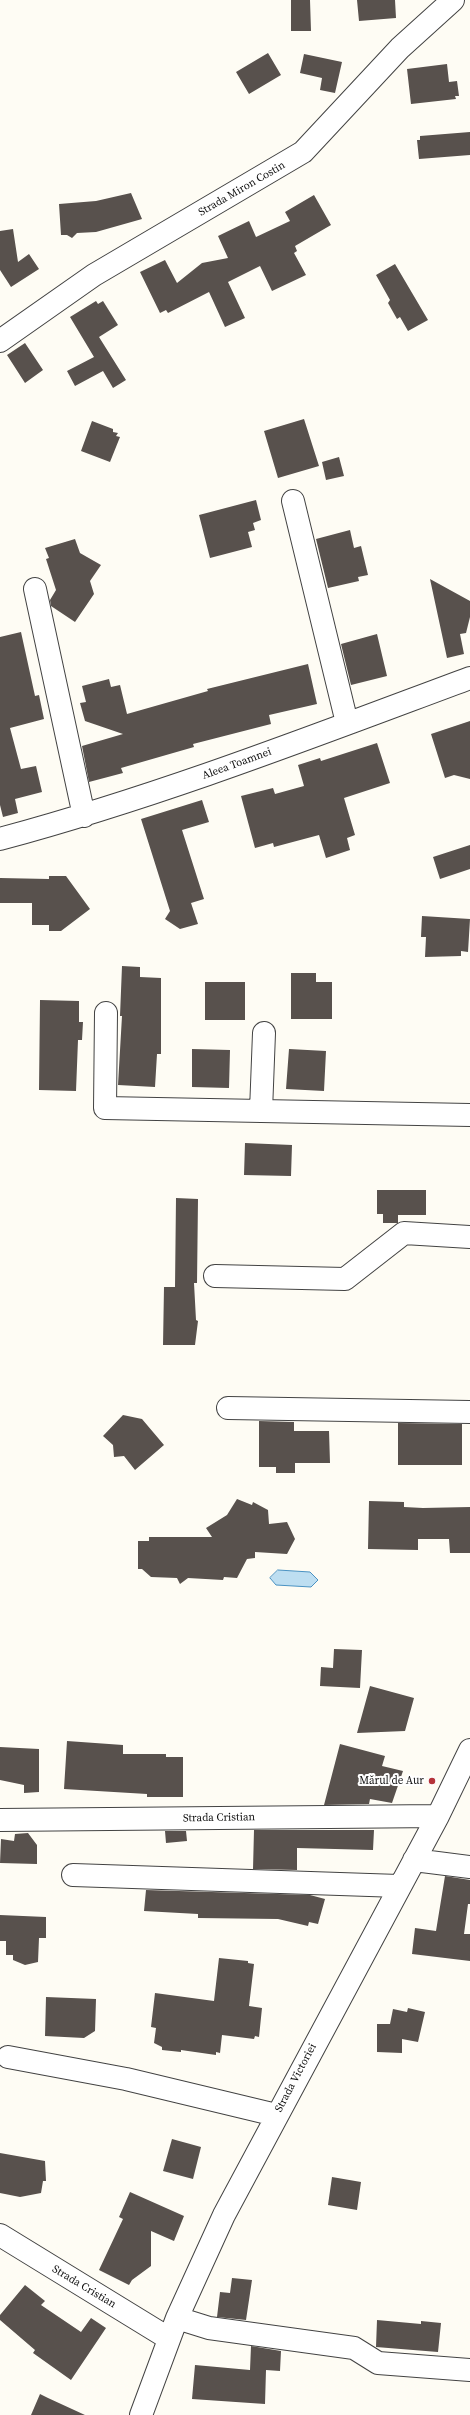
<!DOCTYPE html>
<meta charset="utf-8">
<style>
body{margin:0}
canvas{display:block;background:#fefcf4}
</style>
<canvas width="470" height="2415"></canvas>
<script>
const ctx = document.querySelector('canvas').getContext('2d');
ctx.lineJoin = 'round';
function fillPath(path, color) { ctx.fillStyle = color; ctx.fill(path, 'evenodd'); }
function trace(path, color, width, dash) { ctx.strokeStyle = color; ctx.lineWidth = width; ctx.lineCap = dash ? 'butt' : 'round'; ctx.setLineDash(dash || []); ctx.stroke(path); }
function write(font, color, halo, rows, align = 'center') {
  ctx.font = font + ' "Source Serif 4",serif'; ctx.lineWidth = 4; ctx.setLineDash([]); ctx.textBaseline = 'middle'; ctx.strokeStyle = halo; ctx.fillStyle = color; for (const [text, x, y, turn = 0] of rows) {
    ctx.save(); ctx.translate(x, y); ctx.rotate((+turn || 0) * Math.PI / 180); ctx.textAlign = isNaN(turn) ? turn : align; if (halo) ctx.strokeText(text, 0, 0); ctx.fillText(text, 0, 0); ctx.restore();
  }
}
const water = new Path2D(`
 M278 1570 310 1572 318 1580 311 1587 276 1585 270 1578Z`);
const building = new Path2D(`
 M291 0H310L311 31H291Z
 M357 0H395L396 18 359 21Z
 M268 53 281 75 249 94 236 72Z
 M304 54 342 62 335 93 320 90 322 78 300 73Z
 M447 64 449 82 457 81 459 96H455L456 99 411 104 407 69Z
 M470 132V155L419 159 417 140H420V136Z
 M131 193 142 219 96 232 77 233 72 238 67 235H61L59 204 96 201Z
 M314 195 331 225 295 246 297 251 294 253 306 275 272 291 260 266 228 282 245 318 225 327 209 292 168 313 166 310 160 313 140 272 165 260 177 283 202 263 228 258 218 236 249 221 256 237 290 221 285 212Z
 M13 229 18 262 29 254 39 269 11 287 0 270V231Z
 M395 264 428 320 408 331 400 317 397 319 388 303 390 300 376 275Z
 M96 301 98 304 103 301 118 325 99 337 126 380 113 388 103 371 75 386 67 371 94 357 70 317Z
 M25 343 43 370 25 383 7 355Z
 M304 419 319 466 278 478 264 431Z
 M92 421 113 429V432L118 433 116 436 120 437 110 462 81 451Z
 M339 457 344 476 326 480 322 462Z
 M256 500 261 520 253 523 255 530 248 532 252 547 210 558 199 515Z
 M350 530 354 548 361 546 368 575 358 577 359 581 328 588 316 539Z
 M75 539 80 553 101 565 90 581 94 594 75 622 51 606 50 600 56 590 46 559 49 558 45 548Z
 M430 579 470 601V617L466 633 460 634 464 654 447 658Z
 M21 632 35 696 39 695 44 719 10 728 21 769 36 766 42 792 15 799 18 813 3 817 0 805V637Z
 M377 634 387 676 351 685 341 644Z
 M308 664 317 704 269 715 271 724 193 744 194 747 121 768 123 773 89 782 82 746 123 734 85 721 80 703 86 702 82 686 109 679 111 687 120 685 127 714 208 691 207 689Z
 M470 721V779L454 775 445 778 431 734Z
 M377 743 390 783 344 798 355 835 347 838 350 850 326 858 319 835 274 847 273 843 255 848 241 796 273 788 275 794 304 786 298 765 320 758 321 761Z
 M202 800 209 822 182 830 204 899 191 903 198 924 180 929 165 919 170 911 141 819Z
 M470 845V869L440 879 433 857Z
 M49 876H66L90 909 61 931H49V925H32V903H0V878L49 879Z
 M422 916 470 919 468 952 461 951V956L425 957 426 937H421Z
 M122 966 140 967V977L161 978V1054H157L155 1087 118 1085 122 1016H120Z
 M291 973H316V982H332V1019H291Z
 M205 982H245V1020H205Z
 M40 1000 79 1001V1022H83L82 1040H78L76 1091 39 1090Z
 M192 1049 230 1050 229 1088 192 1087Z
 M289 1049 326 1051 324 1091 286 1089Z
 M245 1143 292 1145 291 1176 244 1175Z
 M377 1190H426V1215H398V1223H383V1214H377Z
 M176 1198 198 1199 197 1283H194L196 1320 198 1321 195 1345H163L164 1287H175Z
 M123 1415 142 1419 164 1445 135 1470 124 1456 114 1457 113 1445 103 1436Z
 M259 1421 294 1422V1431H329L330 1463H295V1473H276V1467H259Z
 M398 1423 462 1424V1465H398Z
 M237 1499 252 1505 253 1502 268 1510 269 1524 287 1522 295 1539 287 1554 255 1552V1558L247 1559 237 1578 224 1577 223 1580 188 1578 180 1584 177 1578 151 1577 142 1569H138V1541H149V1537H212L206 1528 227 1515Z
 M369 1501 404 1502V1507L423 1508 470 1507V1553H450L449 1539H418V1550L368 1549Z
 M334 1649 362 1650 360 1688 320 1686 321 1667 333 1668Z
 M370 1686 414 1698 405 1731 357 1733Z
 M67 1741 123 1745V1754H166V1757H183V1797H147V1794L64 1789Z
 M340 1744 385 1756 382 1766 403 1771 392 1803 370 1799 369 1804 324 1805Z
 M0 1747 39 1749V1792L24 1793V1785L0 1780Z
 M254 1830H374L373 1850 297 1848V1870L253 1869Z
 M165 1831H186L187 1841 166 1843Z
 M28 1833 37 1845V1864L0 1863 1 1839 14 1841 15 1834Z
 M445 1876 470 1880V1904H468L464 1934H470V1961L412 1954 415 1928 436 1931Z
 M146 1890 310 1895 325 1899 318 1924 309 1922 308 1926 278 1919 198 1918V1914L144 1911Z
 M0 1915 46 1917V1938H39L38 1962 25 1965 13 1960V1955H6V1941H0Z
 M219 1958 248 1961V1963L254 1964 249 2006 262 2008 259 2037 255 2036 254 2039 222 2035 220 2053 216 2052V2055L181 2050V2052L162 2050V2047L154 2043 156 2028 151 2027 155 1993 214 2001Z
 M46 1997 96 1999 95 2031 84 2038 45 2036Z
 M408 2008 425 2012 418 2042 402 2039V2053L377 2052V2024H390L393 2009 407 2012Z
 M172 2139 201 2147 193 2179 163 2171Z
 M0 2153 45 2161 46 2181H43L41 2193 20 2197 0 2193Z
 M332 2177 361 2182 357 2210 328 2205Z
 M130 2192 184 2216 174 2241 151 2231V2266L132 2280 129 2285 99 2270 123 2219 119 2217Z
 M232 2278 252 2280 246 2320 217 2317 220 2292 230 2293Z
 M25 2285 45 2301 41 2305 81 2332 91 2318 106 2328 71 2380 33 2353 35 2350 0 2320V2315Z
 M377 2320 421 2324V2321L441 2323 438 2352 376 2347Z
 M251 2346 281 2351 280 2371 266 2370 265 2404 192 2399 195 2365 250 2370Z
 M40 2394 48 2398 85 2415H31Z`);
const minor = new Path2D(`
 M0 341 94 275 303 152 400 48 453 0
 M293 501 347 723
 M35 589 84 816
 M0 839C160 796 314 736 470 678
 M106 1013 105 1108 470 1115
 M261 1111 264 1033
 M215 1276 345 1279 404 1233 470 1237
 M228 1408 470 1412
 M0 1820 438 1816
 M414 1860 470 1867
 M73 1875 399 1886
 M8 2057 126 2079 276 2115
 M0 2235 168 2338
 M177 2318 209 2328 354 2348 378 2363 470 2370
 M141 2415 177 2318 224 2215 438 1816 470 1750`);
const markers = [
 [432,1781,4,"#b5333a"]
];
const streetNames = [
 ["Strada Miron Costin",242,189,-30],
 ["Aleea Toamnei",237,764,-20],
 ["Strada Cristian",219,1818,-1],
 ["Strada Victoriei",296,2078,-62],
 ["Strada Cristian",84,2287,31]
];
const poiNames = [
 ["Mărul de Aur",424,1781]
];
fillPath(water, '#bddef1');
trace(water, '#4a92c2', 1);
fillPath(building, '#58514d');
trace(minor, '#434343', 24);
trace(minor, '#fff', 22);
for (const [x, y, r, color] of markers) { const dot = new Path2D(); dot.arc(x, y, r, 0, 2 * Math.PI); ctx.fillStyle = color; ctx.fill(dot); trace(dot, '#fff', 1.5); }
write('11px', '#101010', '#fff', streetNames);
write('11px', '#101010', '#fff', poiNames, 'right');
</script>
